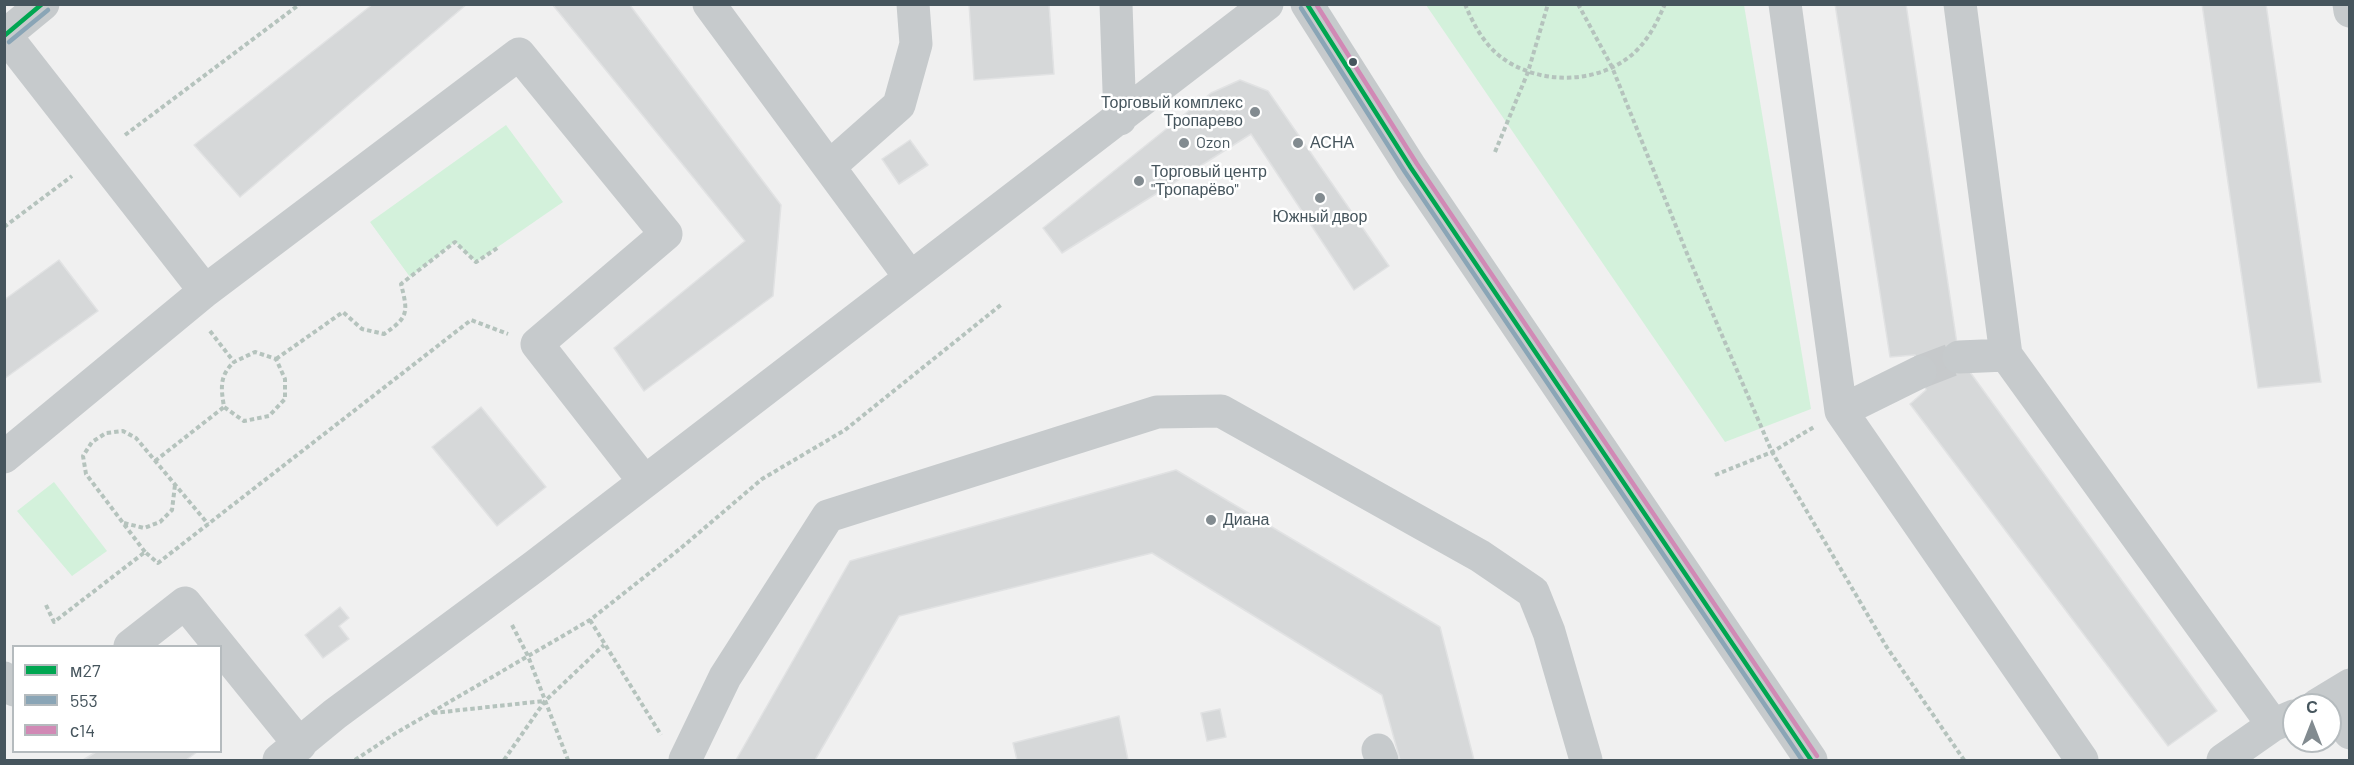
<!DOCTYPE html>
<meta charset="utf-8">
<style>
body{margin:0}
#map{position:relative;width:2354px;height:765px;overflow:hidden;background:#f0f0f0;font-family:Barlow,sans-serif}
canvas{display:block}
.frame{position:absolute;inset:0;border:6px solid #46555d;pointer-events:none}
.legend{position:absolute;left:12px;top:645px;width:210px;height:108px;box-sizing:border-box;background:#fff;border:2px solid #b5bbbe;margin:0;padding:8px 10px;list-style:none;font-size:18px;color:#46555d}
.legend li{display:flex;align-items:center;gap:12px;height:30px}
.legend b{width:30px;border:2px solid #b5bbbe}
.north{position:absolute;left:2282px;top:693px;width:60px;height:60px;box-sizing:border-box;background:#fff;border:2px solid #b5bbbe;border-radius:50%;rotate:0deg;font-size:16px;font-weight:700;line-height:24px;text-align:center;color:#46555d}
.north::after{content:'';display:block;margin:auto;width:21px;height:27px;background:#828b90;clip-path:polygon(50% 0,100% 100%,50% 72%,0 100%)}
</style>
<div id="map">
<canvas width="2354" height="765"></canvas>
<div class="frame"></div>
<ul class="legend">
<li><b style="height:8px;background:#00a651"></b>м27</li>
<li><b style="height:8px;background:#8aa5b6"></b>553</li>
<li><b style="height:8px;background:#d189b5"></b>с14</li>
</ul>
<div class="north">С</div>
</div>
<script>
const ctx = document.querySelector('canvas').getContext('2d');
ctx.lineJoin = 'round';
function fillPath(path, color) { ctx.fillStyle = color; ctx.fill(path, 'evenodd'); }
function trace(path, color, width, dash) { ctx.strokeStyle = color; ctx.lineWidth = width; ctx.lineCap = dash ? 'butt' : 'round'; ctx.setLineDash(dash || []); ctx.stroke(path); }
function write(font, color, halo, rows, align = 'center') {
  ctx.font = font + ' Barlow,sans-serif'; ctx.lineWidth = 5; ctx.setLineDash([]); ctx.textBaseline = 'middle'; ctx.strokeStyle = halo; ctx.fillStyle = color; for (const [text, x, y, turn = 0] of rows) {
    ctx.save(); ctx.translate(x, y); ctx.rotate((+turn || 0) * Math.PI / 180); ctx.textAlign = isNaN(turn) ? turn : align; if (halo) ctx.strokeText(text, 0, 0); ctx.fillText(text, 0, 0); ctx.restore();
  }
}
const green = new Path2D(`
 M1426 5H1744L1811 409 1725 442Z
 M506 125 563 202 476 262 455 242 410 277 370 222Z
 M54 482 107 551 72 576 17 511Z`);
const building = new Path2D(`
 M373 4H467L240 197 194 145Z
 M552 4H629L781 205 773 296 644 391 614 348 745 241Z
 M969 4H1049L1054 74 974 80Z
 M1835 4H1906L1959 357 2217 711 2168 746 1910 404 1926 390 1915 355 1890 357Z
 M2202 4H2266L2321 382 2258 388Z
 M1240 80 1268 91 1389 266 1354 290 1251 134 1062 253 1043 228 1211 93Z
 M910 140 928 165 899 184 882 159Z
 M59 260 98 311 4 379V300Z
 M481 407 546 487 497 526 432 447Z
 M1176 470 1440 627 1474 760H1400L1382 695 1152 553 899 616 815 760H736L850 561Z
 M340 607 349 618 339 626 349 639 323 658 305 635Z
 M1220 709 1226 737 1207 741 1201 713Z
 M1119 716 1128 760H1017L1013 743Z
 M96 752H197L186 760H83Z`);
const minorTunnel = new Path2D(`
 M1920 372 1959 357`);
const path = new Path2D(`
 M1465 4C1473 24 1484 44 1501 57 1539 86 1601 85 1636 51 1650 37 1657 22 1665 4
 M1578 4 1612 67 1688 256 1772 452 1886 646 1964 760
 M125 135 300 4
 M1495 152 1528 72 1548 4
 M4 227 72 176
 M210 331 234 362 255 352 276 359 285 379V399L269 416 244 421 224 407C221 388 219 376 234 362
 M276 359 343 312 362 329 384 334C409 317 408 312 401 284L455 242 476 262 499 247
 M155 461 224 407
 M1715 475 1772 452 1814 427
 M124 523 144 528 160 522 172 510 175 485
 M145 552 86 474 83 456 92 442 106 433 123 431 136 438 208 524
 M46 605 54 622 145 552 158 563 471 320 508 334
 M590 620 661 735
 M512 625 528 656 568 760
 M433 713 544 701
 M355 760 396 733 590 620 681 548 762 479 845 430 1002 304
 M504 760 545 701 604 645`);
const minor = new Path2D(`
 M709 4 910 277
 M1116 4 1120 119
 M1307 4 1411 168 1811 760
 M1785 4 1841 411 2082 760
 M1960 4 2006 355 2273 725
 M2349 4 2350 11
 M5 35 205 291 519 54 666 234 537 344 644 481
 M4 36 43 4
 M829 167 899 105 916 44 913 4
 M1959 357 2006 355
 M1841 411 1920 372
 M4 457 205 291
 M130 646 185 603 300 745
 M4 678 14 690
 M2317 705 2350 685
 M2330 707 2350 733
 M1378 750 1382 760
 M279 760 335 714 535 566 1267 4
 M685 760 725 677 828 516 1157 412 1221 411 1480 556 1533 592 1549 632 1586 760
 M2223 760 2273 725 2294 716`);
const bus1 = new Path2D(`
 M1307 4 1411 168 1811 760
 M4 36 42 4`);
const bus2 = new Path2D(`
 M1301 8 1405 172 1802 760
 M9 42 48 10`);
const bus3 = new Path2D(`
 M1316 4 1417 164 1817 756`);
const markers = [
 [1353,62,5,"#46555d"],
 [1255,112,6,"#828b90"],
 [1184,143,6,"#828b90"],
 [1298,143,6,"#828b90"],
 [1139,181,6,"#828b90"],
 [1320,198,6,"#828b90"],
 [1211,520,6,"#828b90"]
];
const poiNames = [
 ["Торговый комплекс",1243,103,"right"],
 ["Тропарево",1243,121,"right"],
 ["Ozon",1196,143],
 ["АСНА",1310,143],
 ["Торговый центр",1151,172],
 ["\"Тропарёво\"",1151,190],
 ["Южный двор",1320,217,"center"],
 ["Диана",1223,520]
];
fillPath(green, '#d3f1db');
fillPath(building, '#d6d8d9');
trace(building, '#e1e2e3', 1.5);
trace(minorTunnel, '#c6c9cb', 33, [33, 16]);
trace(path, '#b5c3bd', 4, [4.5, 3]);
trace(minor, '#c6cacc', 33);
trace(bus1, '#00a651', 4.5);
trace(bus2, '#8aa5b6', 4.5);
trace(bus3, '#d189b5', 4.5);
for (const [x, y, r, color] of markers) { const dot = new Path2D(); dot.arc(x, y, r, 0, 2 * Math.PI); ctx.fillStyle = color; ctx.fill(dot); trace(dot, '#fff', 2); }
write('16px', '#46555d', '#fff', poiNames, 'left');
</script>
